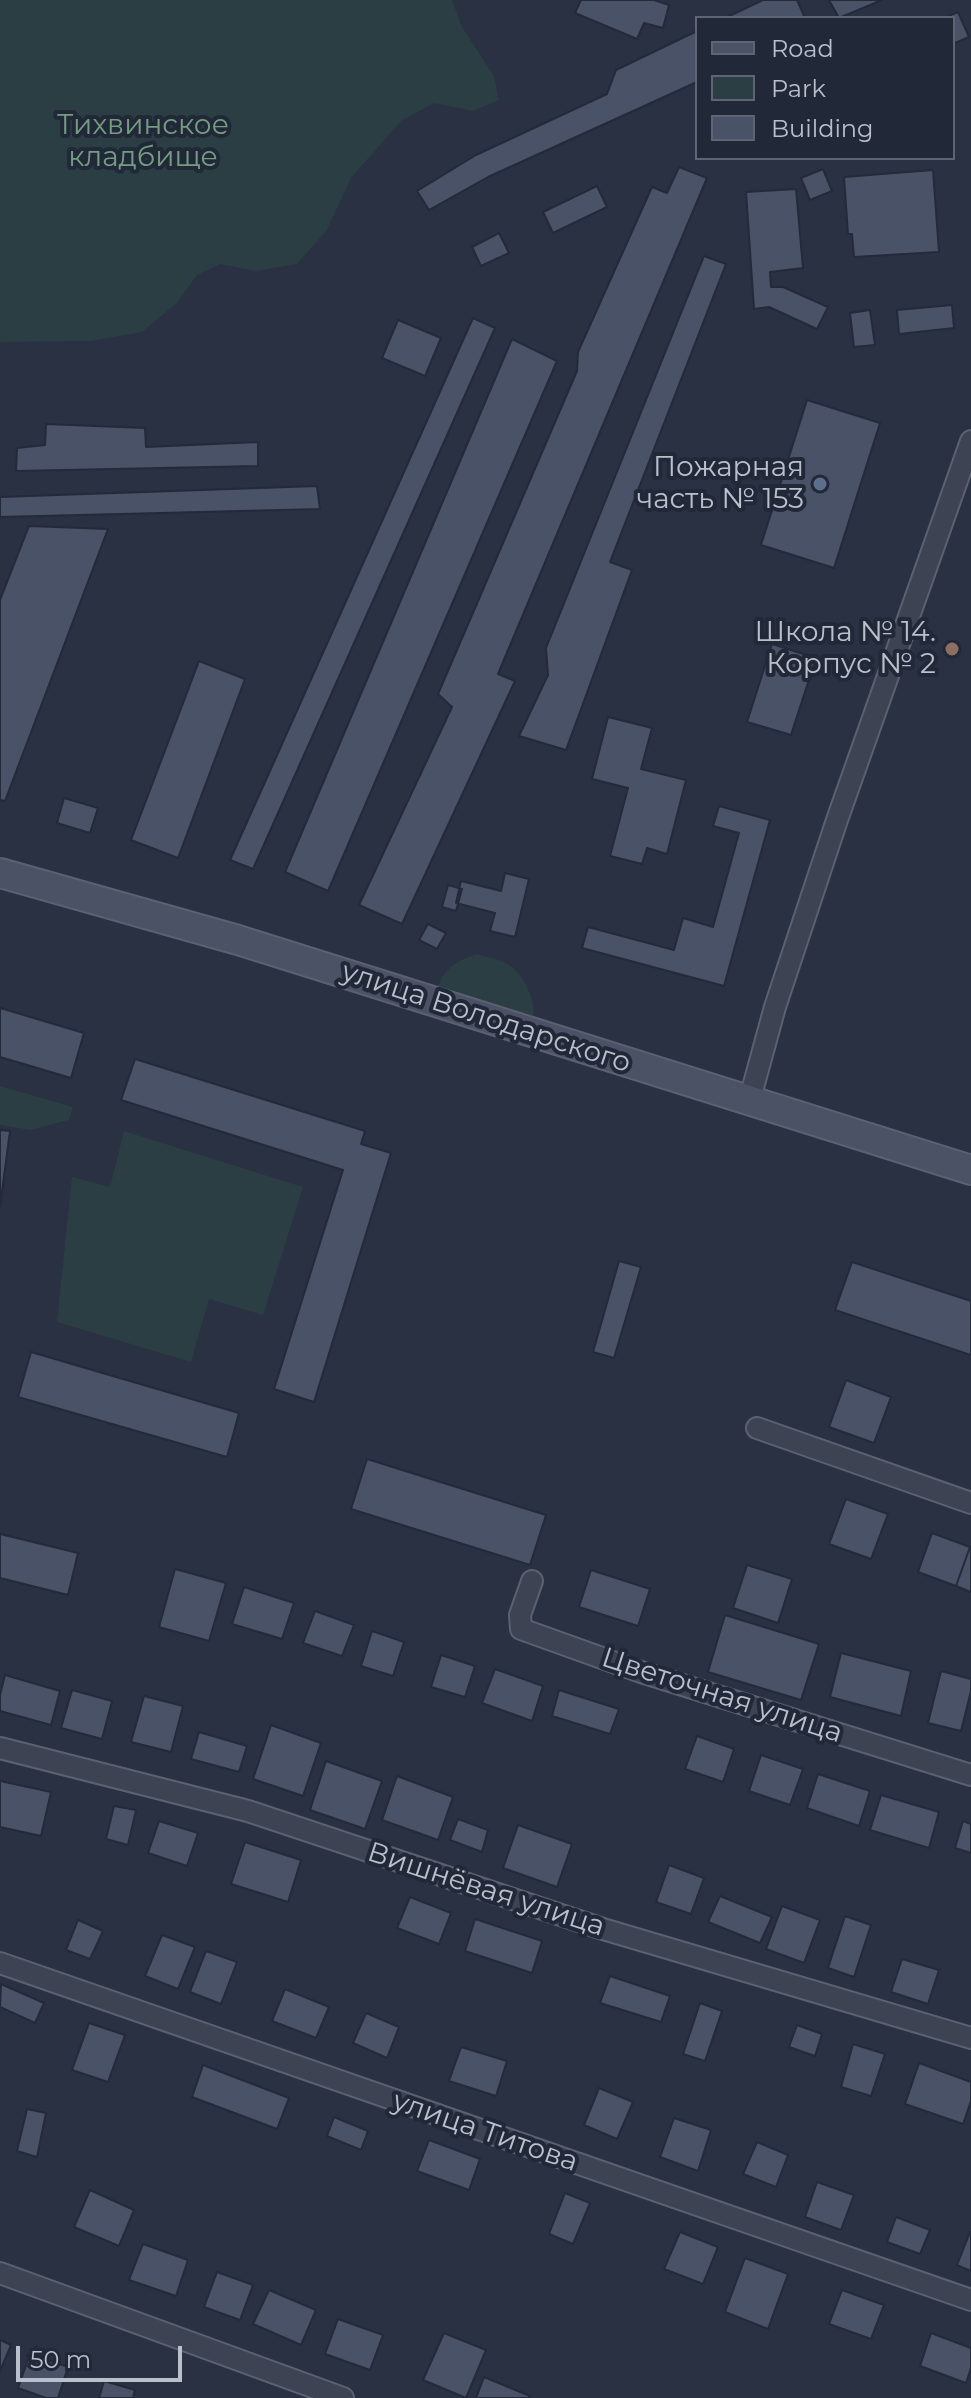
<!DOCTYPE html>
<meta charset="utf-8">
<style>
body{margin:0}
#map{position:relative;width:971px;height:2398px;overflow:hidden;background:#293143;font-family:Montserrat,sans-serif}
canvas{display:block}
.legend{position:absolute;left:695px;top:16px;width:260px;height:144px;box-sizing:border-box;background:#212838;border:2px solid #5e6473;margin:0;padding:10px 14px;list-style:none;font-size:24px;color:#babfcc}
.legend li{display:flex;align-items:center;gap:16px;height:40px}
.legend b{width:40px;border:2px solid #5e6473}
.scale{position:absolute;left:16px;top:2346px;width:166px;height:36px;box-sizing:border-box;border:4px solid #babfcc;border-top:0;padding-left:10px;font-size:24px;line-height:28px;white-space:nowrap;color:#babfcc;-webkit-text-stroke:6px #212838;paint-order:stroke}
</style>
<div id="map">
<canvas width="971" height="2398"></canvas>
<ul class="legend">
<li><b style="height:10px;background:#4b5266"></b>Road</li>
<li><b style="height:22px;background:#2b3e44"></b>Park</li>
<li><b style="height:22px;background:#4a5267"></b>Building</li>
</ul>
<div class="scale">50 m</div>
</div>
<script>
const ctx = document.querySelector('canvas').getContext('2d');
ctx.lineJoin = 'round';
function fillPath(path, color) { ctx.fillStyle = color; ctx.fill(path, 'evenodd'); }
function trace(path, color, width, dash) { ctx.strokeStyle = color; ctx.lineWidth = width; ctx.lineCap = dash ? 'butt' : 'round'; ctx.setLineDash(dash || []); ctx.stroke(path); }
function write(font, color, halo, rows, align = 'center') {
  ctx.font = font + ' Montserrat,sans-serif'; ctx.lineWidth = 8; ctx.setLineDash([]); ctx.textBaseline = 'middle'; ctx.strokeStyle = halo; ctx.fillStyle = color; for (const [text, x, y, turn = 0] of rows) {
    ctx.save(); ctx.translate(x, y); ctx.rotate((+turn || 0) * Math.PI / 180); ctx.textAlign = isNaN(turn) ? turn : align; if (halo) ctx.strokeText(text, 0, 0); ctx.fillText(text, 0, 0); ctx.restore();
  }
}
const green = new Path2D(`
 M0 0H452L462 27 494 76 499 100 473 111 434 103 401 121 351 178 327 230 297 264 256 271 220 264 197 275 177 303 142 332 91 341 0 342Z
 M477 954C488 958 505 960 513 968 526 979 537 1004 533 1021L436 992C443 969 454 962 477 954Z
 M0 1086 73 1107 69 1120 31 1130 0 1125Z
 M124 1131 303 1187 263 1315 209 1299 191 1362 57 1322 72 1177 110 1187Z`);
const building = new Path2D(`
 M581 0H654L669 5 663 28 644 23 637 39 575 13Z
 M763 0H797L805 18H725Z
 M829 0H882L839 18Z
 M958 12 969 37 953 44V18H944Z
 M697 31V82L488 177 429 210 417 191 476 155 607 94 616 70Z
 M679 167 707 178 498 674 515 681 402 924 359 905 452 707 438 694 577 371 578 352 652 187 667 193Z
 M823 169 832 191 810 200 801 178Z
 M933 170 939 252 854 257 852 234H848L844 177Z
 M597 186 607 207 553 233 543 212Z
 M796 189 803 268 770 272 771 287H783L828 307 817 329 769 307 754 309 746 192Z
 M499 233 509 253 481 266 472 247Z
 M704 256 726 264 610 562 632 570 566 750 519 736 548 675 546 648Z
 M952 305 954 328 899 334 897 310Z
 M870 310 875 345 854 347 850 313Z
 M473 318 495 328 253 869 230 860Z
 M398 320 441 338 425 376 382 358Z
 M512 339 557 361 328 891 285 872Z
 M807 400 880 423 834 568 761 545Z
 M46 424 145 428 146 447 258 442V466L16 471 17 448 45 445Z
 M317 486 320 509 0 517V497Z
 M29 526 108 529 5 801 0 800V600Z
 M772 644 816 658 791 735 747 722Z
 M199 661 245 679 178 858 131 840Z
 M608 717 652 728 641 769 686 780 667 854 647 848 642 864 610 856 628 788 592 779Z
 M64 798 98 808 90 833 57 823Z
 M719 806 770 820 724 986 582 948 588 927 674 950 683 918 713 927 739 833 713 826Z
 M505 873 529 879 515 937 490 931 495 913 456 903 461 881 501 891Z
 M448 885 462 889 456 911 442 907Z
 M428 924 446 933 437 949 419 940Z
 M0 1008 84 1033 71 1078 0 1057Z
 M135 1059 365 1131 361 1144 391 1153 314 1402 274 1389 343 1170 121 1100Z
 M0 1130 10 1131 0 1207Z
 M619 1261 641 1267 614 1358 593 1352Z
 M852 1262 971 1301V1355L835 1310Z
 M31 1352 239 1413 227 1457 18 1397Z
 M846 1380 891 1397 874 1443 829 1427Z
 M367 1459 546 1515 530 1565 351 1509Z
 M846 1499 888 1514 871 1559 829 1544Z
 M932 1533 970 1547 956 1586 918 1572Z
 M0 1534 78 1553 68 1595 0 1578Z
 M970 1547 971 1548V1592L956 1586Z
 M747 1565 792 1579 778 1623 733 1608Z
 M175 1569 226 1583 209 1641 159 1627Z
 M591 1570 650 1589 638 1626 579 1607Z
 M244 1587 294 1603 282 1639 232 1624Z
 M315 1611 354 1625 342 1656 303 1643Z
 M725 1615 819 1644 801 1700 708 1672Z
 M372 1631 404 1642 393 1676 361 1666Z
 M841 1653 911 1671 901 1716 830 1697Z
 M441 1655 475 1666 465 1697 431 1687Z
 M495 1669 543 1686 532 1721 482 1703Z
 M941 1671 971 1679V1691L961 1731 928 1723Z
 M5 1675 60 1691 51 1725 0 1711V1695Z
 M72 1690 112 1701 102 1739 61 1728Z
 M559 1690 619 1709 610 1734 552 1716Z
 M144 1696 183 1706 171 1752 131 1742Z
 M271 1725 321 1743 303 1796 253 1779Z
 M199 1732 247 1746 239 1772 191 1759Z
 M697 1736 734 1749 723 1782 685 1769Z
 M761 1755 803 1769 790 1805 749 1791Z
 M326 1761 382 1781 365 1829 310 1810Z
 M818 1774 870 1791 859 1826 807 1808Z
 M397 1776 453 1797 438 1840 382 1820Z
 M0 1781 51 1792 41 1836 0 1827Z
 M881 1795 939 1812 929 1848 870 1830Z
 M114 1806 136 1810 128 1845 106 1839Z
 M458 1819 488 1830 482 1852 450 1840Z
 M159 1821 198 1833 187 1866 148 1853Z
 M963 1821 971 1824V1853L955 1848Z
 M518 1825 572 1844 557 1887 503 1868Z
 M245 1842 301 1860 288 1902 231 1884Z
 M669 1865 704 1878 691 1914 656 1902Z
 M720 1896 772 1917 760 1943 708 1922Z
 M410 1897 451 1913 439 1944 397 1928Z
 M782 1906 820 1920 804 1963 766 1949Z
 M845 1916 871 1925 854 1977 828 1968Z
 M475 1919 542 1941 532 1973 465 1951Z
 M78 1920 103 1931 90 1959 66 1950Z
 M162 1935 195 1947 178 1989 145 1976Z
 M206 1951 237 1962 221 2004 190 1992Z
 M902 1959 939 1970 928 2004 891 1992Z
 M610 1976 670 1996 661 2022 600 2003Z
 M1 1984 44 2003 35 2023 0 2007Z
 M285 1989 329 2007 316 2038 272 2021Z
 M700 2003 722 2011 705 2061 683 2054Z
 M366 2013 399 2027 387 2058 353 2043Z
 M89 2023 125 2035 108 2082 72 2070Z
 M797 2025 822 2034 815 2056 789 2047Z
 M853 2044 885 2054 871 2096 841 2087Z
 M461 2047 507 2061 496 2096 449 2081Z
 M919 2063 971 2082V2101L963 2124 905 2104Z
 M203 2065 289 2098 277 2129 192 2097Z
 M599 2088 633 2102 617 2139 584 2125Z
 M27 2109 46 2113 37 2157 17 2151Z
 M334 2117 368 2131 361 2150 327 2136Z
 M674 2118 711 2130 698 2171 660 2157Z
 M429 2140 480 2159 469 2190 417 2171Z
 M757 2142 788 2155 776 2187 743 2174Z
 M817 2182 854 2195 841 2230 805 2217Z
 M90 2190 134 2210 119 2246 74 2227Z
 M565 2193 590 2203 573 2244 549 2234Z
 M896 2217 930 2230 920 2254 887 2242Z
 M680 2232 718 2247 703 2284 664 2269Z
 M970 2232H971V2271L957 2265Z
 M143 2244 188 2260 176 2296 129 2280Z
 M745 2258 788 2274 768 2329 725 2312Z
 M217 2272 253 2285 240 2320 204 2307Z
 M269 2290 316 2310 301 2345 253 2324Z
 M842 2290 884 2305 871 2339 829 2324Z
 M338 2319 383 2335 370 2370 325 2354Z
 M444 2333 486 2350 466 2398 423 2380Z
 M931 2333 971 2348V2368L966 2383 920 2366Z
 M0 2340 11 2345 0 2371Z
 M30 2354 68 2367 58 2398H46L18 2388Z
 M484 2377 530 2396 529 2398H476Z
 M104 2381 135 2390 133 2398H99Z`);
const street = new Path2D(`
 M749 1102 775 1007 837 820 971 441
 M757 1428 971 1503
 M532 1581 520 1615 521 1629 641 1672 971 1775
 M0 1748 248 1811 603 1929 971 2038
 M0 1963 971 2300
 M0 2273 343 2398`);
const secondary = new Path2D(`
 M0 873 238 940 971 1170`);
const markers = [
 [820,484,8,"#5c6f8a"],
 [952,649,8,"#8d6e63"]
];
const parkNames = [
 ["Тихвинское",143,126],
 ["кладбище",143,158]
];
const poiNames = [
 ["Пожарная",804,468],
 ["часть № 153",804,500],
 ["Школа № 14.",936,633],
 ["Корпус № 2",936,665]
];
const streetNames = [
 ["улица Володарского",486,1018,18],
 ["Цветочная улица",722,1696,18],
 ["Вишнёвая улица",486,1890,18],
 ["улица Титова",485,2132,19]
];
fillPath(green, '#2b3e44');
fillPath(building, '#4a5267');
trace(building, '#242a3a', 2);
trace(street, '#5b6170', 24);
trace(secondary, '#5b6170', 32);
trace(street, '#3d4353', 20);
trace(secondary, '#4b5266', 28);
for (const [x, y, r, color] of markers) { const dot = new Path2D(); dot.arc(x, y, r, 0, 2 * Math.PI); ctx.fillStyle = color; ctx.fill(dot); trace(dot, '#212838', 3); }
write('28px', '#739c81', '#212838', parkNames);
write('28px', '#babfcc', '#212838', poiNames, 'right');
write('28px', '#babfcc', '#212838', streetNames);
</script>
